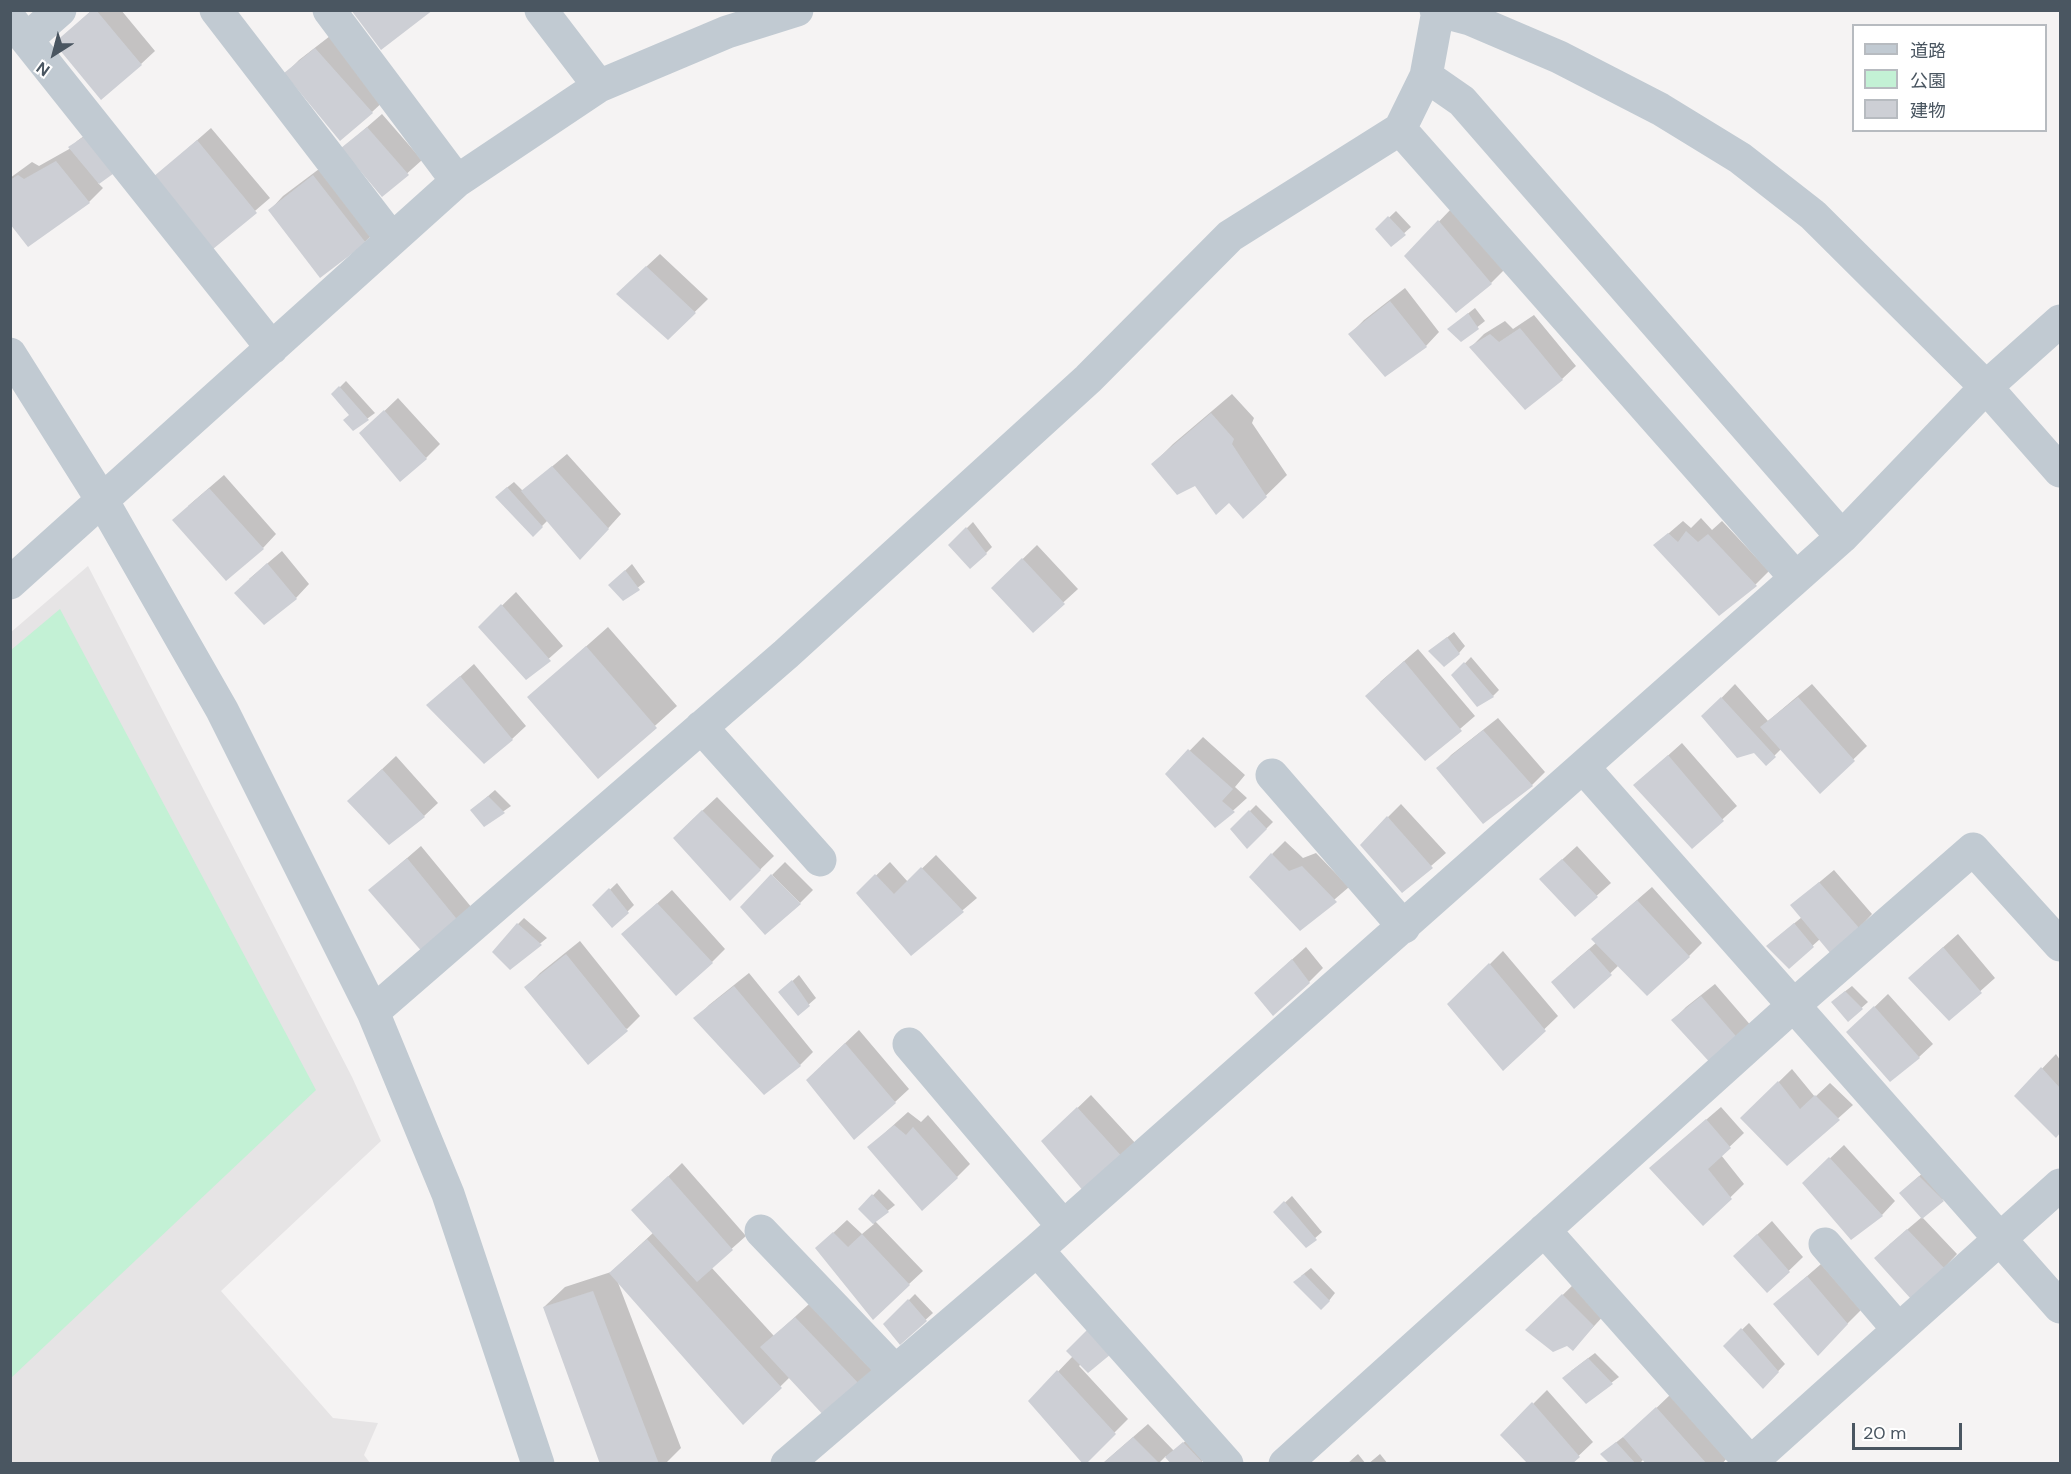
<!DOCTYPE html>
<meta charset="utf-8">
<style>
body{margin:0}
#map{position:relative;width:2071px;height:1474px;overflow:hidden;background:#f5f3f3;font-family:"DM Sans","Noto Sans JP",sans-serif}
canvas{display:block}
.frame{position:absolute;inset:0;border:12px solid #4a5661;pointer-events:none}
.legend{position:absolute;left:1852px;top:24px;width:195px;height:108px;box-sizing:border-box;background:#fff;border:2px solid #b7bbc0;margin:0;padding:8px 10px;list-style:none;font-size:18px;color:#4a5661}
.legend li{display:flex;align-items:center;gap:12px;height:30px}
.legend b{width:30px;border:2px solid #b7bbc0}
.north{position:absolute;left:24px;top:24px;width:60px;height:60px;-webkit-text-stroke:4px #fff;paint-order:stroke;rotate:216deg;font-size:16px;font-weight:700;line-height:24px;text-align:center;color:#4a5661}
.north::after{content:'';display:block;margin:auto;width:21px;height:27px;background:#4a5661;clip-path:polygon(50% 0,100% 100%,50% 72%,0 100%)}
.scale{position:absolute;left:1852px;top:1423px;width:110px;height:27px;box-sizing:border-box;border:3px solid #4a5661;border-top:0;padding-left:8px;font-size:18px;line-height:21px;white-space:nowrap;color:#4a5661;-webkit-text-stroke:4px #fff;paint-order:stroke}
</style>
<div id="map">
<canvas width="2071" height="1474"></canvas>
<div class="frame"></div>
<ul class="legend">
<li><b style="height:8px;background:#c1cad2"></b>道路</li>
<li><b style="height:16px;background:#c3f1d5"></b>公園</li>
<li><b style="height:16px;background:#cdcfd5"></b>建物</li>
</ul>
<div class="north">N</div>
<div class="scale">20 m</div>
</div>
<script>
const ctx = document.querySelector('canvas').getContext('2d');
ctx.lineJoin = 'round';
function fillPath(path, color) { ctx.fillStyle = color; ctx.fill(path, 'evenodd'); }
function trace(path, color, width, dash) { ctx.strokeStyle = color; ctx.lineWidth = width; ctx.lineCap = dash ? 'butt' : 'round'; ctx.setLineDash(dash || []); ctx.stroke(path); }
const education = new Path2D(`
 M88 566 352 1077 381 1141 221 1291 333 1418 378 1423 364 1455 370 1463H11L10 633Z`);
const green = new Path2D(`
 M60 609 316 1090 11 1378V650Z`);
const shadow = new Path2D(`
 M92 10H121L155 51 141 64 56 43Z
 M330 36 386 99 372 112 286 73 299 60Z
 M382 114 422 160 383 195 343 148Z
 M95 128 98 183 103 188 89 202 29 245 10 222V178L32 162 39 166 71 148 77 141Z
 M211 128 270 198 213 247 155 177Z
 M327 163 378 229 365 242 270 210 283 196Z
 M1452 208 1504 270 1491 283 1406 256Z
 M1396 211 1411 227 1391 245 1377 229Z
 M660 254 708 299 668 338 632 280Z
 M1405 288 1439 332 1426 346 1385 375 1350 334 1364 320Z
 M1475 308 1485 321 1461 340 1456 323Z
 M1534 315 1576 366 1562 379 1471 347 1484 334 1505 321 1513 329Z
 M346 381 375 413 353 429 351 415 333 394Z
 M1232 394 1254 418 1252 423 1287 475 1244 517 1229 501 1153 464 1173 444Z
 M398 398 440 444 426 458 375 420Z
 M567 454 621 514 593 545 548 520 533 535 504 490 514 482 523 491Z
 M224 475 276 534 263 548 188 506Z
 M1701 518 1712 530 1722 521 1769 571 1756 584 1719 614 1655 545 1683 521 1691 528Z
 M973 522 992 547 986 553 950 545Z
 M1037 545 1078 589 1033 630 993 588Z
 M282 551 309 584 296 598 249 579Z
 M632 564 645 582 623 599 610 585Z
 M516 592 563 646 527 678 480 627Z
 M608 627 677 706 598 777 529 697Z
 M1454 632 1465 646 1459 653 1430 651Z
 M1418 649 1475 716 1425 759 1380 682Z
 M1471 657 1499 690 1493 696 1453 676Z
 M474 664 526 726 512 739 428 705Z
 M1735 684 1768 721 1812 684 1867 746 1820 792 1781 749 1766 764 1754 751 1703 717Z
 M1498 718 1545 772 1532 785 1438 769 1451 755Z
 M1203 737 1245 775 1235 787 1247 798 1216 826 1167 774Z
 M1682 743 1737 806 1692 847 1635 785Z
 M396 756 438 803 424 816 362 788Z
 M495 790 511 806 484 825 472 810Z
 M717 797 774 856 730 899 688 824Z
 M1401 804 1446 853 1402 891 1388 817Z
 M1256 805 1273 822 1248 847 1232 829Z
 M1285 841 1303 858 1316 853 1349 887 1300 929 1272 854Z
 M421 846 472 908 459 922 370 890Z
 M1577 846 1611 883 1575 915 1541 879Z
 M936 855 977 898 911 954 858 893 890 862 908 882Z
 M785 862 813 890 800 903 772 875Z
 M1834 870 1872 914 1859 928 1820 939 1789 967 1774 940 1802 917 1792 905Z
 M617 883 634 905 627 912 594 905Z
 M1652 887 1702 943 1689 956 1619 965 1575 1007 1566 969 1597 942 1607 926Z
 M672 890 725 949 712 962 623 934Z
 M524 918 547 938 510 968 518 924Z
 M1958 934 1995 978 1949 1019 1923 965Z
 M580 941 640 1016 627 1029 526 987 540 973Z
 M1306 947 1323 968 1309 982 1269 980Z
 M1503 951 1558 1016 1503 1069 1449 1005Z
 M749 973 813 1052 800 1065 696 1018 709 1005Z
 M799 975 816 998 798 1014 787 986Z
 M1715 984 1753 1028 1740 1041 1673 1020 1686 1007Z
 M1852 986 1868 1002 1848 1020 1839 996Z
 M1888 994 1933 1044 1919 1057 1890 1080 1862 1019Z
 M859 1030 909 1089 895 1102 821 1066Z
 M2056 1054 2060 1060V1131L2056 1136 2016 1096Z
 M1792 1069 1815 1097 1830 1083 1853 1105 1787 1164 1742 1118Z
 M1091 1095 1137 1145 1086 1191 1043 1141Z
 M1721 1107 1744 1133 1721 1155 1744 1184 1703 1224 1665 1155Z
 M908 1112 921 1122 928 1115 970 1164 957 1177 869 1147Z
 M1844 1145 1895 1201 1882 1215 1804 1183Z
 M682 1163 746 1236 711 1267 774 1336 809 1304 876 1374 862 1387 790 1377 743 1423 617 1280 681 1448 665 1464H601L544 1307 565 1287 611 1272 654 1232 647 1197Z
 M1926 1170 1949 1194 1922 1217 1957 1254 1944 1268 1889 1245 1922 1217 1907 1187Z
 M879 1189 895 1205 875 1221 923 1271 909 1284 817 1248 847 1220 862 1234 874 1224 860 1209Z
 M1292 1196 1322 1232 1306 1246 1275 1212Z
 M1772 1221 1803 1257 1768 1291 1748 1243Z
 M1821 1264 1861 1310 1818 1353 1775 1304Z
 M1311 1268 1335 1293 1328 1302 1301 1276Z
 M1577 1281 1607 1312 1573 1349 1567 1344 1527 1330Z
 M915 1294 933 1313 900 1343 885 1324Z
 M1749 1323 1785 1364 1763 1387 1725 1346Z
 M1595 1353 1619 1377 1586 1402 1571 1371Z
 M1073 1356 1081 1364 1079 1366 1128 1419 1084 1463 1030 1401Z
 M1547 1390 1593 1442 1570 1464 1502 1435Z
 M1671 1394 1727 1458 1722 1464H1648L1644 1459 1639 1464H1613L1609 1448 1623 1437 1625 1438Z
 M1148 1424 1174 1451 1190 1437 1208 1455 1200 1464H1173L1166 1456 1158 1464H1102Z
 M1358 1454 1366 1464H1347Z
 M1380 1454 1388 1464H1368Z`);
const building = new Path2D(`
 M92 10H96L142 65 101 100 54 43Z
 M351 10H433L381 50Z
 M315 48 373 113 340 141 284 73Z
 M367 127 409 175 382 197 341 148Z
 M88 134 117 171 99 184 68 147Z
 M197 140 257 213 213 249 153 177Z
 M56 161 90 203 28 247 10 224V180L18 175 24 179Z
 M313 175 366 243 320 278 268 210Z
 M1388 216 1406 235 1391 247 1375 229Z
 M1438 220 1492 284 1456 313 1404 256Z
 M646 266 696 313 668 340 616 294Z
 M1390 301 1427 347 1385 377 1348 334Z
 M1468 313 1479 329 1461 342 1447 329Z
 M1520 328 1563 380 1525 410 1469 347 1490 334 1499 342Z
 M339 386 369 420 353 431 343 420 349 415 331 394Z
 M384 410 427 459 400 482 359 433Z
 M1211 413 1234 439 1232 444 1267 497 1243 519 1229 503 1216 515 1195 486 1177 495 1151 464Z
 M552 466 609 529 580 560 521 491Z
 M507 487 543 527 533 537 495 497Z
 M209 488 264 549 226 581 172 520Z
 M966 527 987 554 970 569 948 545Z
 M1686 531 1698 542 1708 534 1757 586 1719 616 1653 545 1668 533 1678 542Z
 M1022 558 1065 604 1033 633 991 588Z
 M267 563 297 599 264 625 234 593Z
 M625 570 640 590 623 601 608 585Z
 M501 604 551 661 526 680 478 627Z
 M1447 637 1460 654 1444 667 1428 651Z
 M586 646 657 728 598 779 527 697Z
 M1404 661 1462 731 1425 761 1365 696Z
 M1464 662 1494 697 1477 707 1451 675Z
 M460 676 513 740 484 764 426 705Z
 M1721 697 1776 757 1766 766 1754 753 1737 758 1701 716Z
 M1798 697 1855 761 1820 794 1760 727Z
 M1483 730 1533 786 1483 824 1436 768Z
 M1188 749 1233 789 1222 801 1235 812 1215 828 1165 774Z
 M1668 755 1724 821 1692 849 1633 785Z
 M382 769 425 817 389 845 347 801Z
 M488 796 505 813 484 827 470 810Z
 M702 810 761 870 730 901 673 838Z
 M1249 810 1267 829 1247 849 1230 829Z
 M1387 816 1433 868 1402 893 1360 845Z
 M1271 853 1289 871 1302 866 1337 902 1300 931 1249 877Z
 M407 858 460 923 424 954 368 890Z
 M1562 859 1598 897 1575 917 1539 879Z
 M921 867 964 912 911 956 856 893 875 874 894 894Z
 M771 874 801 904 765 935 740 907Z
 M1819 882 1860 929 1831 954 1790 905Z
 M609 888 629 913 612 928 592 905Z
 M1637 900 1690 957 1647 996 1591 939Z
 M657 903 713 963 676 996 621 934Z
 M517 923 542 945 510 970 492 952Z
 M1794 923 1814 947 1789 969 1766 946Z
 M1943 947 1982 993 1949 1021 1908 978Z
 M1589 949 1612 975 1574 1009 1551 982Z
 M566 954 628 1031 588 1065 524 987Z
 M1292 959 1310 983 1273 1016 1254 993Z
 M1489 963 1546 1031 1503 1071 1447 1004Z
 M792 980 810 1006 798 1016 778 992Z
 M734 986 801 1066 764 1095 693 1018Z
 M1845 991 1863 1009 1848 1022 1831 1002Z
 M1701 996 1741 1042 1714 1067 1671 1020Z
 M1874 1006 1920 1058 1890 1082 1846 1032Z
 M845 1043 896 1103 854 1140 806 1080Z
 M2041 1067 2060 1088V1133L2056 1138 2014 1096Z
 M1778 1081 1800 1109 1815 1095 1840 1120 1787 1166 1740 1118Z
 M1077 1107 1125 1160 1085 1193 1041 1141Z
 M1706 1119 1731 1148 1708 1169 1732 1199 1703 1226 1649 1168Z
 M894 1125 906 1135 913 1127 958 1178 922 1211 867 1147Z
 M1829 1157 1883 1216 1851 1240 1802 1183Z
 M668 1176 733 1250 697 1282 631 1210Z
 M1919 1176 1944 1201 1922 1219 1899 1193Z
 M872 1194 889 1212 873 1224 858 1209Z
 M1284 1201 1317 1240 1306 1248 1273 1212Z
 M1907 1229 1945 1269 1911 1299 1874 1258Z
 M833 1232 848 1247 862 1234 910 1285 873 1320 815 1248Z
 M1757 1234 1790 1272 1767 1293 1733 1256Z
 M647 1239 782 1388 743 1425 609 1273Z
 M1304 1274 1330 1301 1321 1310 1293 1282Z
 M1807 1276 1848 1324 1818 1356 1773 1304Z
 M593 1291 659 1464H600L543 1307Z
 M1562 1294 1594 1326 1573 1351 1567 1346 1553 1352 1525 1330Z
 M908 1299 927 1321 900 1345 883 1324Z
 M795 1317 863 1388 827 1419 760 1347Z
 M1741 1328 1779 1372 1763 1389 1723 1346Z
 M1087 1330 1111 1354 1088 1373 1066 1351Z
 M1588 1358 1613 1384 1586 1404 1562 1378Z
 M1057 1370 1116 1434 1086 1464H1083L1028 1401Z
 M1532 1402 1580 1457 1572 1464H1528L1500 1435Z
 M1656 1407 1707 1464H1646L1623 1437Z
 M1133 1437 1160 1464H1102Z
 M1183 1442 1204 1464H1171L1165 1457Z
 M1616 1442 1636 1464H1610L1600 1454Z`);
const minor = new Path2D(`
 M216 10 392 239
 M329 10 457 181
 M541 10 599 86
 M1436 10 1470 19 1559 57 1660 109 1740 158 1813 215 1986 387 2060 471
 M10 19 272 348
 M27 39 60 10
 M1426 76 1462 101 1842 537
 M1400 129 1796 578
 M10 354 102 500 222 710 373 1012 448 1194 538 1464
 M10 583 457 181 599 86 727 32 797 10
 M701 727 820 860
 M1583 767 2060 1307
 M1272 775 1404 927
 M373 1012 786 654 1088 379 1230 236 1400 129 1426 76 1438 11
 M909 1044 1063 1226
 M1544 1230 1750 1462
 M761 1231 895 1371
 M1825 1244 1898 1329
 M1037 1250 1227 1464
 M787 1464 1037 1250 1796 578 1842 537 1986 387 2060 321
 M1285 1464 1794 1005 1973 849 2060 945
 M1749 1464 2060 1185`);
fillPath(education, '#e6e4e5');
fillPath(green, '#c3f1d5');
fillPath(shadow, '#0003');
fillPath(building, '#cdcfd5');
trace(minor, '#c1cad2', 33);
</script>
